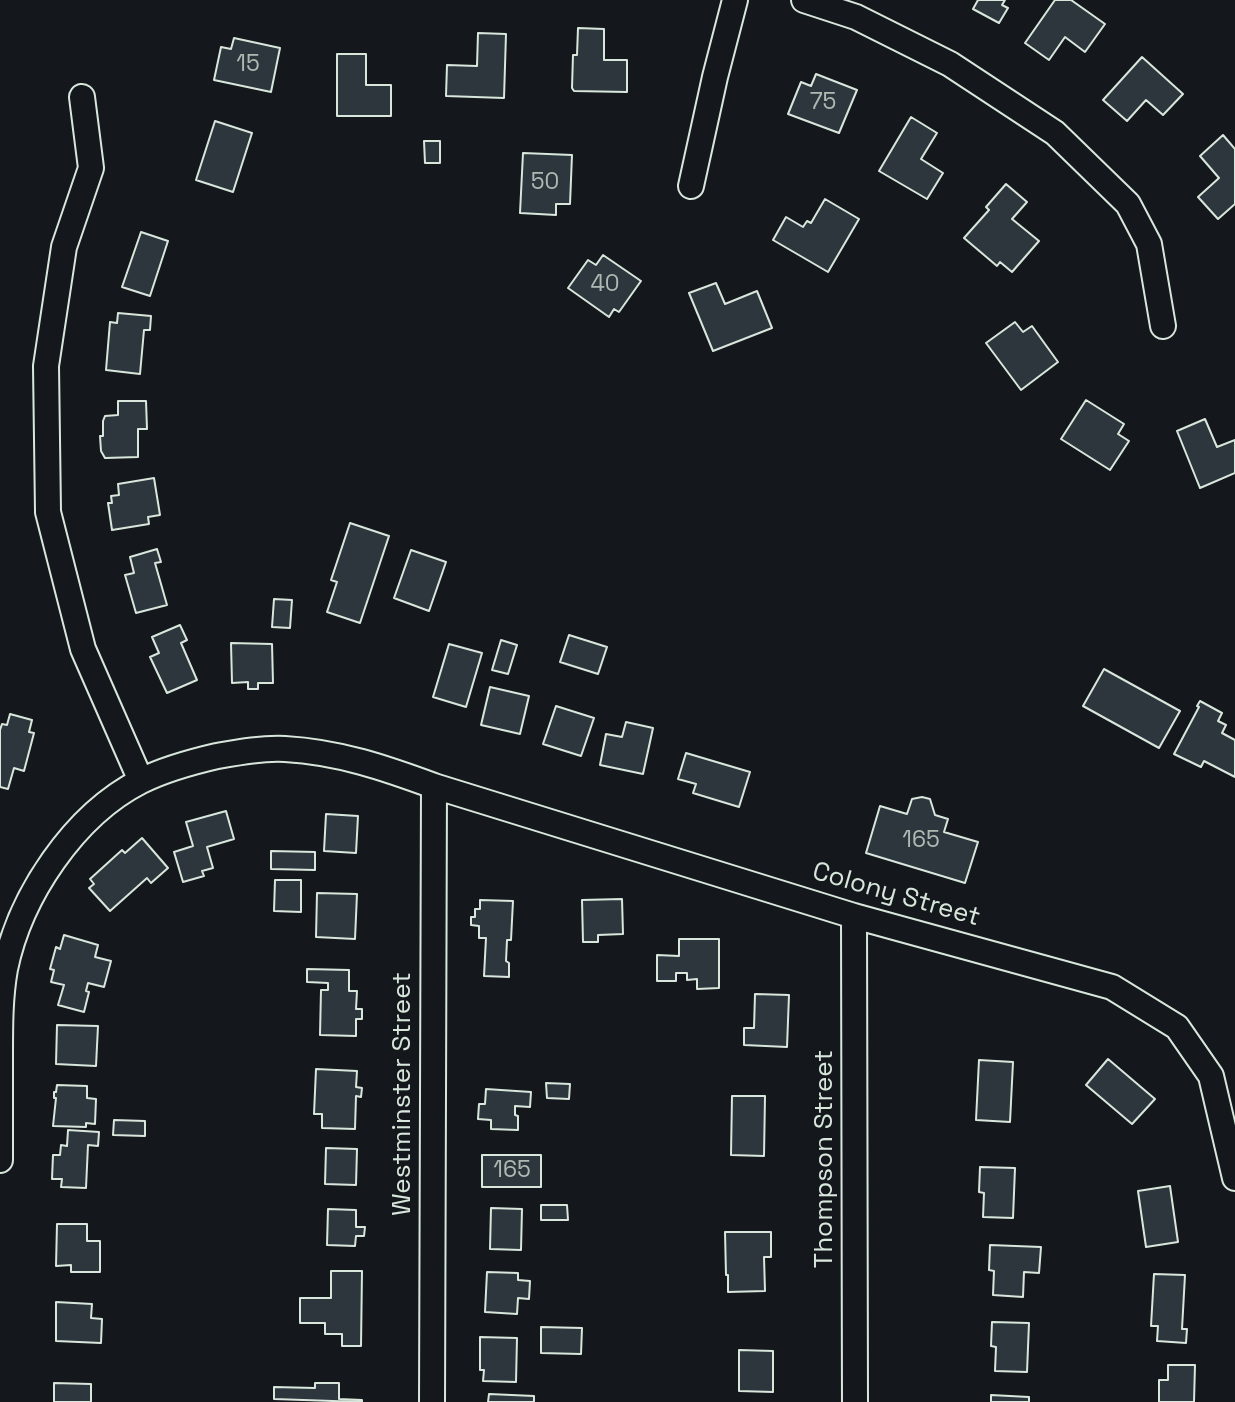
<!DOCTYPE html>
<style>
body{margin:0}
canvas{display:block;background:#14181c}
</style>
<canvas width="1235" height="1402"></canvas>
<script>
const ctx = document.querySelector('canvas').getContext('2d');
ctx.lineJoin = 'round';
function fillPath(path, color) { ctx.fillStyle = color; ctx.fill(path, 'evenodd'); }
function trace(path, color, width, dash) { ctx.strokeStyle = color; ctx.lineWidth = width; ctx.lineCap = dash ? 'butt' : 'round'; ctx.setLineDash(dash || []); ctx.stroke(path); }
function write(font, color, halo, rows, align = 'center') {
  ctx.font = font + ' "Space Grotesk",sans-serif'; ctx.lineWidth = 5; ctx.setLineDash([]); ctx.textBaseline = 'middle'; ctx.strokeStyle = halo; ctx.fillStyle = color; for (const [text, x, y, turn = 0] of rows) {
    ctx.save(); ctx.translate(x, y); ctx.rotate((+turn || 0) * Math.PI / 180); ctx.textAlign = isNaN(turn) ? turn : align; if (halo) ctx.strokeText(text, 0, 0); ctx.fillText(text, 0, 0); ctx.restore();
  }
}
const building = new Path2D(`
 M978 0H1005L1002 5 1008 8 999 23 973 9Z
 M1055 0H1071L1105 24 1085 52 1065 37 1049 60 1025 43Z
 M578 28 604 29V60H627V92L574 91 572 88 573 55H577Z
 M478 33 506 34 504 98 446 96 447 65 477 66Z
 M234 38 280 48 271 92 214 80 221 47 231 49Z
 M337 54H366V85H391V116H337Z
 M1142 57 1183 94 1163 115 1146 100 1127 121 1103 100Z
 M816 74 857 90 839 133 788 114 801 82 811 86Z
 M911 117 937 133 921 159 943 173 927 199 879 171Z
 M215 121 252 133 233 192 196 180Z
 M1223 135 1235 149V204L1218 219 1198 197 1219 178 1200 156Z
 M424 141H440V163H425Z
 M523 153 572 155 570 204H556V215L520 213Z
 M1006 184 1027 202 1012 219 1039 241 1012 272 1000 262 997 266 964 238 989 210 986 207Z
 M825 199 859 219 828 272 773 240 786 217 803 227 807 221 811 223Z
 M141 232 168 241 150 296 122 287Z
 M603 255 641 281 619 312 614 309 609 317 568 288 588 260 596 265Z
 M716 283 725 304 757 291 772 328 713 351 689 293Z
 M118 313 151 316 150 330H144L140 374 106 370 110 322 117 323Z
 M1015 322 1023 332 1032 326 1058 362 1021 390 986 343Z
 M1086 400 1124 424 1118 434 1129 441 1110 470 1061 439Z
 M118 401H146L147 429H138V457L105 458 101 451 100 436H103V421L105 416 118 415Z
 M1205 419 1217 447 1235 440V473L1200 488 1177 431Z
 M154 478 160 515 148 517 149 524 112 530 108 503H112L111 496 119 495 118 484Z
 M350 523 389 536 360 623 327 612 337 582 331 580Z
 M157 549 161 562 155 563 167 605 136 613 125 575 134 573 130 557Z
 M411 550 446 562 429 611 394 598Z
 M274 599 292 600 290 628 272 627Z
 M180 625 187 640 181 643 197 680 167 693 150 657 159 653 152 637Z
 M569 635 607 647 598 674 560 662Z
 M501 640 517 645 508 674 492 670Z
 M231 643 272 644 273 683H258V689H248V682L232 683Z
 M449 644 482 653 466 707 433 697Z
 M1104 669 1180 711 1159 748 1083 706Z
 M490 687 529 696 520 734 481 725Z
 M1200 701 1222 713 1218 721 1226 725 1222 733 1235 740V777L1204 761 1201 767 1174 754 1199 707 1197 706Z
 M556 706 594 718 581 756 543 744Z
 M10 714 32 720 29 732 34 733 24 771 14 768 8 789 0 787V730L2 724 7 725Z
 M626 722 653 728 643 774 600 765 606 734 622 737Z
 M686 753 750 772 739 807 693 793 696 784 678 779Z
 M922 797 930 799 935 815 948 819 944 832 978 842 965 883 866 853 880 806 907 814 912 799Z
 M226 811 234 839 207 847 213 868 202 871 204 876 183 882 174 852 193 846 186 822Z
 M326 814 358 816 356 853 324 851Z
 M142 838 168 868 151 883 147 878 110 911 89 888 94 884 90 879 122 850 125 853Z
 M271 851 315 852V870L271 869Z
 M275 880H301V912L274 911Z
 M317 893 357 894 355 939 316 937Z
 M622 899 623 934 598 935V942H583L582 900Z
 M480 900 513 901 511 940H507L506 961 509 963V977L484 976 486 938H479V926L471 925V917H475V909H480Z
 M64 935 98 945 95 957 111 961 104 987 88 983 86 991 89 992 84 1012 58 1005 64 985 51 982 54 970 50 969 56 947 60 949Z
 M679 939H719V988L697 989V979L687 980V973H676V981H657V955L679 956Z
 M307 969 349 970V991H357L356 1009H362V1019H356V1036L320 1035 321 990H328V983L307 982Z
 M755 994 789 995 787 1047 744 1045V1028H754Z
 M57 1025 98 1026 96 1066 56 1064Z
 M1108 1059 1155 1099 1132 1124 1086 1085Z
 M979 1060 1013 1062 1010 1122 976 1120Z
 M316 1069 357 1071 356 1087 362 1088 361 1097 356 1096 355 1129 322 1128V1114H314Z
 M546 1083 570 1084 569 1099 547 1098Z
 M57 1085 87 1086V1098L96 1099 95 1124 86 1123V1127L53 1126 56 1098H54V1092H56Z
 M486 1089 531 1092 530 1107 515 1106V1115L518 1116V1130L491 1129V1120L478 1119 479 1104H485Z
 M732 1096H765L764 1156 731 1155Z
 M114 1120 145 1121V1136L113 1135Z
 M68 1130 99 1132 98 1146 88 1145 86 1188 61 1187 62 1179H52L53 1155H60L61 1145 67 1146Z
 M326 1148 357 1149 356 1185 325 1184Z
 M482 1155H541V1187H482Z
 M980 1167 1015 1168 1013 1218 983 1217 984 1193 979 1192Z
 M1170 1186 1178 1242 1146 1247 1138 1191Z
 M541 1205H567L568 1220H541Z
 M491 1208 522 1209 521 1250 490 1249Z
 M328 1209 356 1210V1227H365L364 1236H356L355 1246 327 1245Z
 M57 1224H87V1241H100V1272H71V1265L56 1266Z
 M725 1232H771V1257H764L765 1291 728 1292V1275H726Z
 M990 1245 1041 1247 1039 1273 1024 1272 1023 1297 993 1295 994 1271 989 1270Z
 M331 1271H362L361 1346H342V1334H325V1323H300V1298H331Z
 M487 1272 518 1273V1280L530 1281 529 1299 518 1298 517 1314 485 1312Z
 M1154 1274 1185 1275 1182 1329H1187L1186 1343 1157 1341 1158 1326H1151Z
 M56 1302 92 1304 91 1318 102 1319 101 1343 56 1341Z
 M992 1322 1029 1323 1027 1372 995 1371 996 1347 991 1346Z
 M541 1327 582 1328 581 1354 541 1353Z
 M480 1337 517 1338 516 1382 483 1381 484 1370H480Z
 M739 1350 773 1351V1392L739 1391Z
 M1168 1365H1195L1194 1402H1159V1380H1168Z
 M54 1383 91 1384V1402H54Z
 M315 1383H339V1399L362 1400V1402L274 1399V1387L315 1388Z
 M489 1394 534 1396V1402H488Z
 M991 1395 1029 1397V1402H991Z`);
const street = new Path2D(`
 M804 0 856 17 950 64 1055 133 1128 204 1149 244 1163 326
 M82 97 91 168 64 247 46 366 48 512 83 649 141 781
 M691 186 715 77 735 0
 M854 916 855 1402
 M0 1160C0 1125 0 1089 0 1054 0 1026 0 997 5 969 20 896 74 815 141 781 165 769 191 762 217 756 240 752 262 748 285 749 339 752 385 768 434 786L854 916 1112 987 1177 1027 1211 1076 1235 1178
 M432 1402 434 786`);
const numberNames = [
 ["15",248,65],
 ["75",823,103],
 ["50",545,183],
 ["40",605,285],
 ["165",921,841],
 ["165",512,1171]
];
const streetNames = [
 ["Colony Street",896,895,16],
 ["Westminster Street",403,1094,-90],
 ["Thompson Street",825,1159,-90]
];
fillPath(building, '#2c363c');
trace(building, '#d8e6dc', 2);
trace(street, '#d8e6dc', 28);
trace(street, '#14181c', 24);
write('23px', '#adbab4', null, numberNames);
write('26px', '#d8e6dc', '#14181c', streetNames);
</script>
